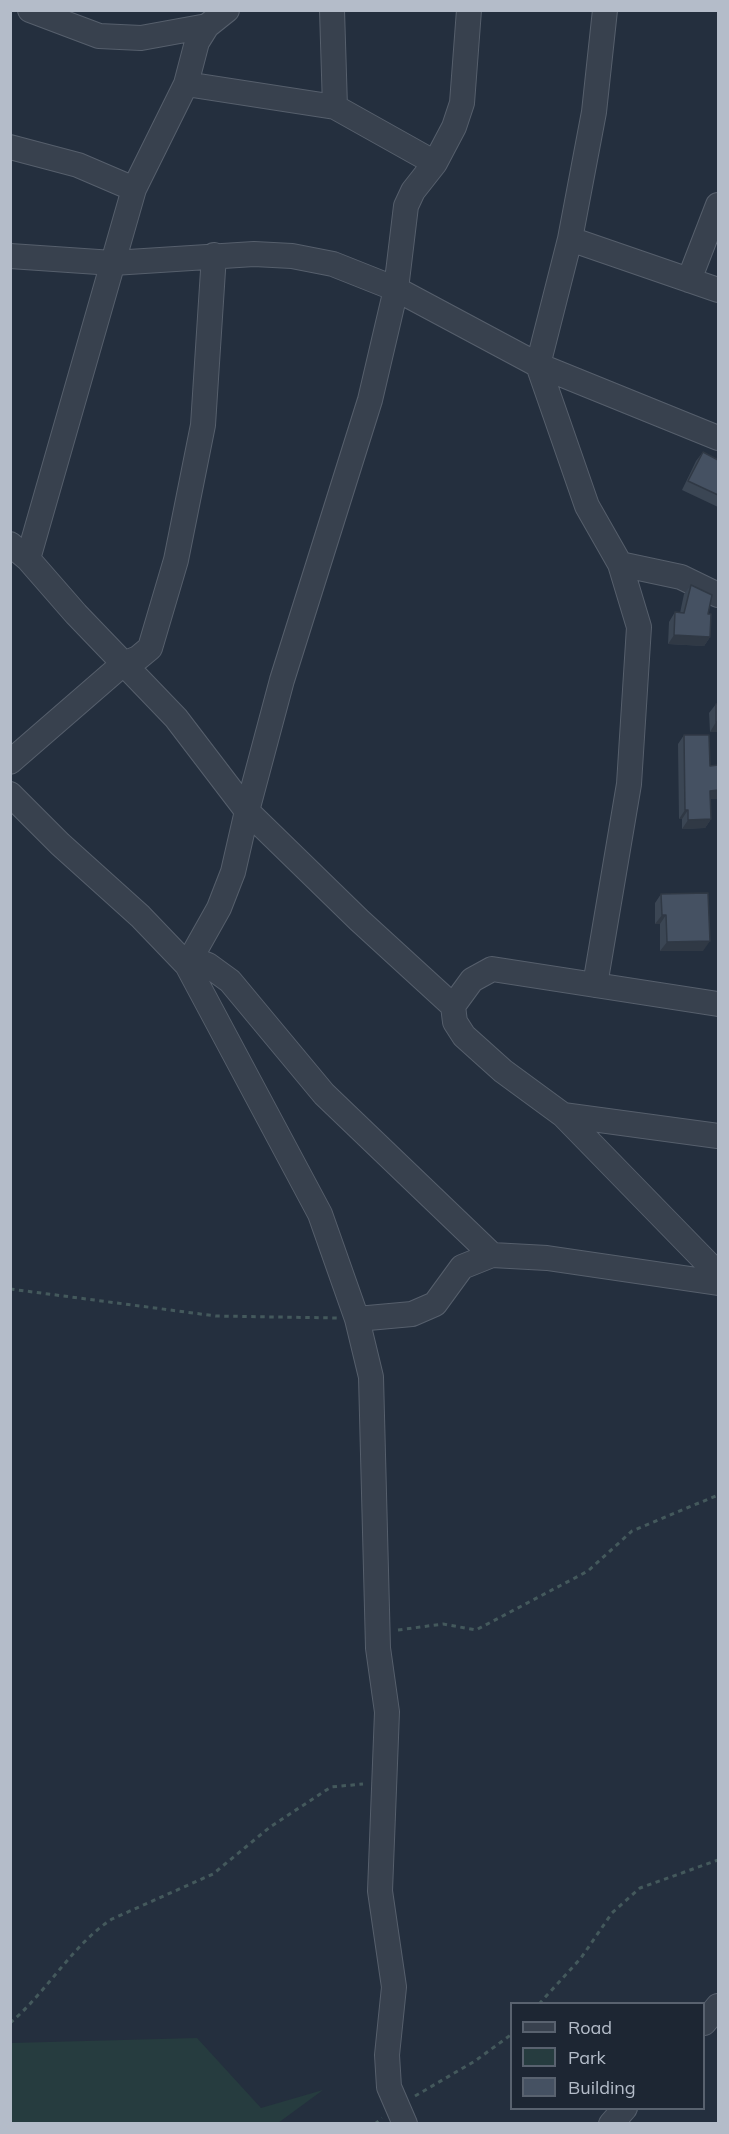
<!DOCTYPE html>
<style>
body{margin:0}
#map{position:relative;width:729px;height:2134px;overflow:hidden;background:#242f3e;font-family:Mulish,sans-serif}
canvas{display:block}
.frame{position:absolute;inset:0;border:12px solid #b4bcc9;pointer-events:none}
.legend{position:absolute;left:510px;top:2002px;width:195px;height:108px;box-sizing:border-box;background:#1d2633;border:2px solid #59626f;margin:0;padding:8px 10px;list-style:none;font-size:18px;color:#b4bcc9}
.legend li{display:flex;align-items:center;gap:12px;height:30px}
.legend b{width:30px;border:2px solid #59626f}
</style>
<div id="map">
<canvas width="729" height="2134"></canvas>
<div class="frame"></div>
<ul class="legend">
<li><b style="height:8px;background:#38414e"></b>Road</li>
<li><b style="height:16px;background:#263c3f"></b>Park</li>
<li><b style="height:16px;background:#455162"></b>Building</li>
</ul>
</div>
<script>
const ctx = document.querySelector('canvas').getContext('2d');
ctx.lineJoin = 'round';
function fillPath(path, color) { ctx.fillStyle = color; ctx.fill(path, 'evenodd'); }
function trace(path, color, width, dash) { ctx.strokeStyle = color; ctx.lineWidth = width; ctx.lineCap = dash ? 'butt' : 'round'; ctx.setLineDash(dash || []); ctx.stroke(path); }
const green = new Path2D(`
 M197 2038 261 2108 323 2090 278 2123H11V2043Z`);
const path = new Path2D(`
 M10 1289 216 1316 337 1318
 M398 1630 443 1624 476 1630 588 1571 632 1531 718 1495
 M539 2004 581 1958 612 1913 640 1888 718 1860
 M10 2023C47 1992 73 1944 112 1919L213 1874 270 1827 331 1787 363 1784
 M415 2096 475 2061 512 2034
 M375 2124 382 2118`);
const minor = new Path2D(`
 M30 10 99 36 141 38 207 26
 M332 10 335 107
 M186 84 335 107 435 163 413 191 406 206 396 289 370 400 282 680 247 811 359 920 453 1006
 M10 147 78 165 134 189 186 84 197 42 207 26 227 10
 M435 163 454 127 462 103 469 10
 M570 239 718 290
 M10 256 113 263 254 254 292 256 333 264 396 289 538 365 718 438
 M689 280 718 205
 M10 544 28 559 76 614 176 718 247 811 233 872 219 908 187 965
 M28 559 134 189
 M620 564 681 577 718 595
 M10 762 123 664 138 658 150 648 176 560 203 425 214 255
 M10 794 60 844 140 916 187 965 320 1214 357 1319 371 1377 378 1648 387 1712 380 1891 394 1987 387 2055 389 2087 405 2124
 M191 958 208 965 230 981 324 1094 492 1255
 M595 985 629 784 639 627 620 564 587 506 538 365 570 239 594 112 605 10
 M718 1004 492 969 472 980 453 1006 455 1022 464 1036 503 1071 563 1115 718 1136
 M563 1115 718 1274
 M357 1319 412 1314 435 1304 462 1267 492 1255 547 1258 718 1283
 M704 2023 718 2006
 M611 2124 625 2108`);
const wall = new Path2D(`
 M703 452 718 460V507L682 490 696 461Z
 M691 585 708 614 710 637 704 646 668 644 669 622 675 612 680 613 684 594Z
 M716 704H718V732H710L709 713Z
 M684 735 710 766 718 765V799H711V819L705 828 682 829V819H679L678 744Z
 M661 894 703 951H660V924H655V903Z`);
const shadedWall = new Path2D(`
 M674 635 710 637 704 646 668 644Z
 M716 722H718V732H710Z
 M718 790V799H704L710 791Z
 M685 810H688L682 819H679Z
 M711 819 705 828 682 829 688 820Z
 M662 915H666L660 924H655Z
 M710 941 703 951H660L667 942Z`);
const building = new Path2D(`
 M703 452 718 460V495L688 481Z
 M691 585 712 595 708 614H711L710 637 674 635 675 612 684 613Z
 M716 704H718V722H716Z
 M684 735H709L710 766 718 765V790L710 791 711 819 688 820V810H685Z
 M708 893 710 941 667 942 666 915H662L661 894Z`);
fillPath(green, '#263c3f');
trace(minor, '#565f6c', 26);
trace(path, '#44595c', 3, [4.5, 4.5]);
trace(minor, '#38414e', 24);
fillPath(wall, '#3b4654');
fillPath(shadedWall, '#303945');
fillPath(building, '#455162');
trace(building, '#303945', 1.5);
</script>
